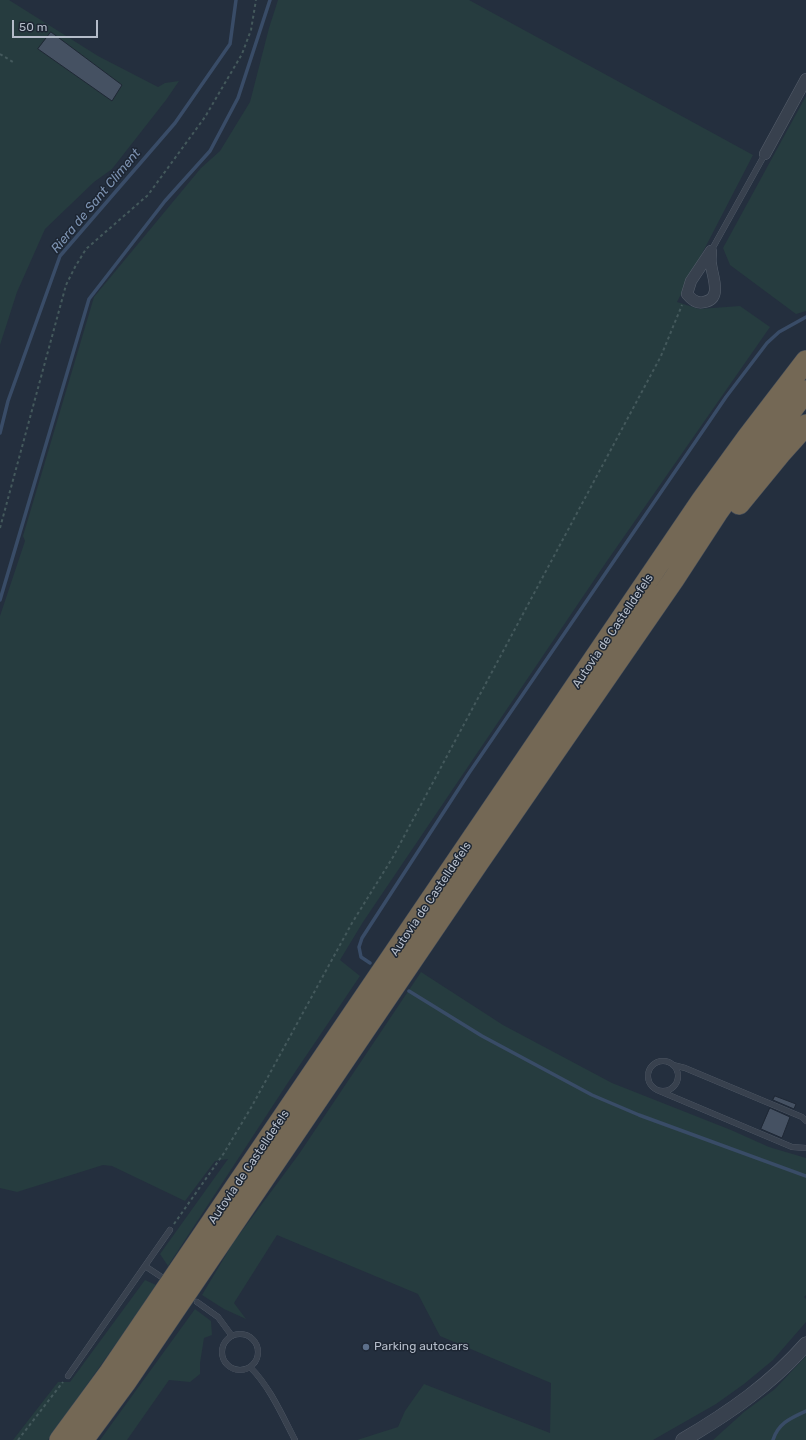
<!DOCTYPE html>
<style>
body{margin:0}
#map{position:relative;width:806px;height:1440px;overflow:hidden;background:#242f3e;font-family:Rubik,sans-serif}
canvas{display:block}
.scale{position:absolute;left:12px;top:20px;width:86px;height:18px;box-sizing:border-box;border:2px solid #b4bcc9;border-top:0;padding-left:5px;font-size:12px;line-height:14px;white-space:nowrap;color:#b4bcc9;-webkit-text-stroke:3px #1d2633;paint-order:stroke}
</style>
<div id="map">
<canvas width="806" height="1440"></canvas>
<div class="scale">50 m</div>
</div>
<script>
const ctx = document.querySelector('canvas').getContext('2d');
ctx.lineJoin = 'round';
function fillPath(path, color) { ctx.fillStyle = color; ctx.fill(path, 'evenodd'); }
function trace(path, color, width, dash) { ctx.strokeStyle = color; ctx.lineWidth = width; ctx.lineCap = dash ? 'butt' : 'round'; ctx.setLineDash(dash || []); ctx.stroke(path); }
function write(font, color, halo, rows, align = 'center') {
  ctx.font = font + ' Rubik,sans-serif'; ctx.lineWidth = 3; ctx.setLineDash([]); ctx.textBaseline = 'middle'; ctx.strokeStyle = halo; ctx.fillStyle = color; for (const [text, x, y, turn = 0] of rows) {
    ctx.save(); ctx.translate(x, y); ctx.rotate((+turn || 0) * Math.PI / 180); ctx.textAlign = isNaN(turn) ? turn : align; if (halo) ctx.strokeText(text, 0, 0); ctx.fillText(text, 0, 0); ctx.restore();
  }
}
const green = new Path2D(`
 M0 0H9L98 56 158 87 165 83 179 81 166 100 112 169 94 182 45 229 17 292 0 345Z
 M278 0H469L753 155 677 302 699 309 740 306 770 327 607 561 363 922 340 960 360 976 287 1084 168 1266 160 1254 228 1159 215 1161 185 1201 112 1166 103 1165 17 1192 0 1188V616L25 541 23 536 94 297 201 168 220 151 250 102 269 28Z
 M806 96V311L796 314 730 265 723 248Z
 M421 972 503 1025 612 1083 731 1130 769 1147 806 1158V1295L804 1297 806 1299V1322L773 1360 744 1384 716 1404 653 1440H357L398 1427 405 1411 424 1384 550 1433 551 1383 440 1336 418 1294 277 1235 234 1303 246 1319 224 1309 202 1295 233 1243 299 1154Z
 M145 1280 156 1285 120 1338 48 1440H13L58 1382H70Z
 M195 1309 211 1321 212 1335 204 1338 200 1363V1374L190 1382 169 1380 127 1440H100Z
 M806 1356V1440H713L744 1412 775 1389Z`);
const stream = new Path2D(`
 M0 433 8 401 60 256 175 123 230 44 236 0
 M0 600 89 299 165 201 210 151 238 98 270 0
 M370 963 361 957 359 947 362 938 469 773 726 397 767 343 779 332 806 317
 M409 991 482 1036 592 1095 639 1115 806 1176
 M773 1440C778 1423 791 1418 806 1411`);
const building = new Path2D(`
 M51 32 122 85 112 101 38 49Z
 M775 1096 796 1104 794 1109 773 1100Z
 M770 1108 790 1117 782 1138 761 1129Z`);
const path = new Path2D(`
 M0 54 13 62
 M0 528 66 285 75 267 86 249 148 195 205 117 242 54 251 30 256 0
 M174 1224 224 1153 252 1106 352 923 393 857 661 356 682 305
 M18 1440 63 1382`);
const service = new Path2D(`
 M711 251 765 154
 M648 1076a15 15 0 1 1 30 0a15 15 0 1 1-30 0Z
 M673 1065 685 1068 802 1117 806 1121
 M657 1090 792 1147 806 1148
 M145 1266 160 1276
 M197 1302 218 1317 232 1336
 M222 1352a18 18 0 1 1 36 0a18 18 0 1 1-36 0Z
 M250 1367C270 1387 282 1415 295 1440
 M68 1376 170 1230`);
const minor = new Path2D(`
 M765 154 806 79
 M711 251C711 255 710 260 711 264 712 276 723 299 704 302 697 304 691 299 687 294L691 281Z`);
const tertiary = new Path2D(`
 M683 1440C729 1413 771 1384 806 1344`);
const motorway = new Path2D(`
 M739 504 780 454 806 425
 M60 1440 110 1372 702 500 747 438 806 361
 M83 1440 125 1383 478 863 674 579 717 513 761 451 806 391`);
const markers = [
 [366,1347,4,"#5c6f8a"]
];
const streetNames = [
 ["Autovia de Castelldefels",613,631,-56],
 ["Autovia de Castelldefels",431,899,-56],
 ["Autovia de Castelldefels",249,1167,-56]
];
const poiNames = [
 ["Parking autocars",374,1347]
];
const waterNames = [
 ["Riera de Sant Climent",96,201,-50]
];
fillPath(green, '#263c3f');
trace(stream, '#394c67', 3.5);
fillPath(building, '#455162');
trace(building, '#1f2835', 1);
trace(service, '#565f6c', 6);
trace(minor, '#565f6c', 12);
trace(tertiary, '#565f6c', 15);
trace(motorway, '#434c59', 22);
trace(path, '#44595c', 2, [3, 3]);
trace(service, '#38414e', 5.5);
trace(minor, '#38414e', 11);
trace(tertiary, '#38414e', 14);
trace(motorway, '#746855', 21);
for (const [x, y, r, color] of markers) { const dot = new Path2D(); dot.arc(x, y, r, 0, 2 * Math.PI); ctx.fillStyle = color; ctx.fill(dot); trace(dot, '#1d2633', 1.5); }
write('12px', '#b4bcc9', '#1d2633', streetNames);
write('12px', '#b4bcc9', '#1d2633', poiNames, 'left');
write('italic 13px', '#7c92b1', '#1d2633', waterNames);
</script>
